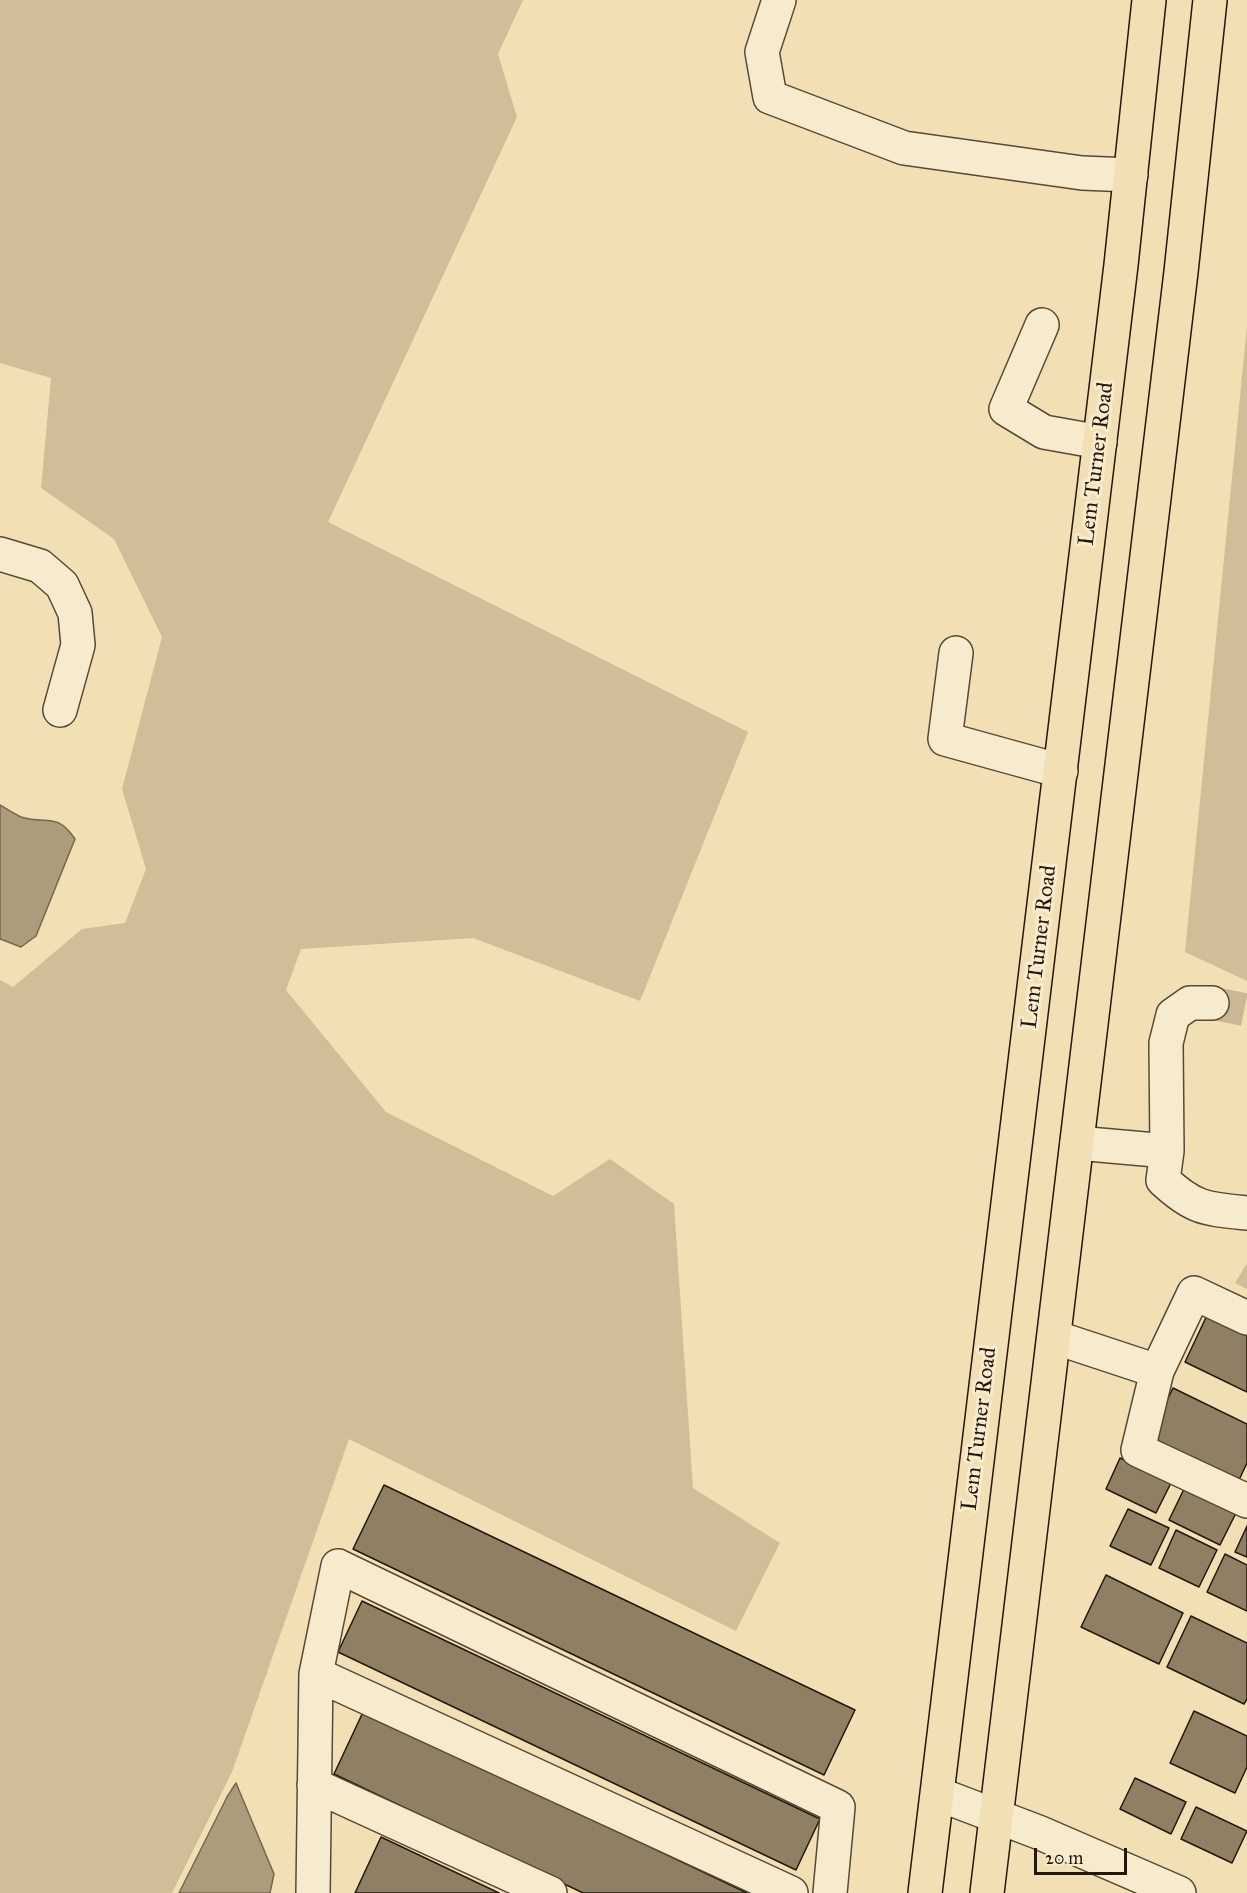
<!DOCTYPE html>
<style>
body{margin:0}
#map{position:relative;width:1247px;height:1893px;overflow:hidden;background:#f2e0b4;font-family:"IM FELL Great Primer",serif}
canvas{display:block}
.scale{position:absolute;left:1034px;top:1848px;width:93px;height:27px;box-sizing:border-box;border:3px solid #23170e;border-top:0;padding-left:8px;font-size:18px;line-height:21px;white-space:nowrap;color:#23170e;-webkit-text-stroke:4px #f7ebce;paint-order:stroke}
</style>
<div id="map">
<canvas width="1247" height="1893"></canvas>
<div class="scale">20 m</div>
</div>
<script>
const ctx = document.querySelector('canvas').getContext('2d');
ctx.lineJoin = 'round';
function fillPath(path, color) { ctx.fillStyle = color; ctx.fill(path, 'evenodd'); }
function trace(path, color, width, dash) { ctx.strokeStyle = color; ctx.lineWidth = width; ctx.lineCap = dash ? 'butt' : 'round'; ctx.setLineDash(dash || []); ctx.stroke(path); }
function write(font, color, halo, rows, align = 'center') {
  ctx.font = font + ' "IM FELL Great Primer",serif'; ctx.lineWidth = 6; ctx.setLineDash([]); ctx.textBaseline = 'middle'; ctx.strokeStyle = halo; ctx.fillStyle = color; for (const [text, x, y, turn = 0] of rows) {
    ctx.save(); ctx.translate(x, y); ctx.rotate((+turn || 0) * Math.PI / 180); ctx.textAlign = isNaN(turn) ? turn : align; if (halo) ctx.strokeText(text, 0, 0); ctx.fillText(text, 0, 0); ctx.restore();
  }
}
const green = new Path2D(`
 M0 0H523L498 54 517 117 328 522 748 732 640 1001 473 938 301 949 286 990 386 1112 553 1196 610 1159 674 1204 693 1488 780 1543 736 1631 349 1439 232 1772 172 1893H0V980L13 987 82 929 125 923 146 869 122 789 162 637 114 539 41 488 51 378 0 363Z
 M1247 326V981L1185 952Z
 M1247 1263V1289L1235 1283Z`);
const water = new Path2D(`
 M0 805C7 809 14 814 21 817 48 825 57 812 75 839L36 936 21 947 0 939Z
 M236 1783 274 1874 270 1893H179L227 1797Z`);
const building = new Path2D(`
 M1209 1311 1247 1329V1392L1185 1362Z
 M1173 1388 1247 1424V1463L1238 1482 1148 1440Z
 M1120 1458 1172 1481 1156 1513 1106 1489Z
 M384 1485 855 1710 824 1775 353 1549Z
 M1184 1489 1236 1513 1220 1545 1169 1520Z
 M1128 1509 1169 1528 1151 1565 1110 1546Z
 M1247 1526V1557L1235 1552Z
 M1176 1530 1217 1550 1199 1587 1159 1568Z
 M1225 1554 1247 1565V1611L1207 1592Z
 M1106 1575 1183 1613 1159 1664 1081 1627Z
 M362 1601 820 1819 796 1870 338 1652Z
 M1191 1616 1247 1643V1699L1244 1704 1167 1667Z
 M364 1710 747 1893H583L334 1774Z
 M1194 1711 1247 1736V1767L1235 1793 1170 1763Z
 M1135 1778 1186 1802 1171 1834 1120 1809Z
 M1196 1807 1247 1831 1232 1863 1181 1839Z
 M381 1837 499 1893H355Z`);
const minorTunnel = new Path2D(`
 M1212 1003 1247 1010`);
const minor = new Path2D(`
 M779 0 762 52 770 97 904 148 1082 173 1131 175
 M1042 325 1006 409 1044 432 1100 442
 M0 554 40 566 62 585 75 613 78 645 60 710
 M956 653 945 739 1061 771
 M1077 1143 1167 1151 1166 1043 1173 1015 1190 1003H1212
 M1167 1151 1163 1180C1194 1209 1206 1209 1247 1213
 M1247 1318 1194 1293 1157 1371 1138 1450 1247 1501
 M1054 1337 1157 1371
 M316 1674 791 1893
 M314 1785 550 1893
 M938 1794 1038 1832 1179 1893
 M313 1893 316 1674 338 1566 838 1807 830 1893`);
const major = new Path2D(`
 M925 1893 1121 265 1149 0
 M987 1893 1181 272 1210 0`);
const streetNames = [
 ["Lem Turner Road",1097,464,-83],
 ["Lem Turner Road",1040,947,-83],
 ["Lem Turner Road",980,1429,-83]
];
fillPath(green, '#cfbe98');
fillPath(water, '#ac9c7c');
trace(water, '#756750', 1.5);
fillPath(building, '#8f8064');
trace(building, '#23170e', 1.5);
trace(minorTunnel, '#c9b893', 33, [33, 16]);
trace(minor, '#574938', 36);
trace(major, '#23170e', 36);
trace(minor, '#f7ebce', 33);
trace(major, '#f2e0b4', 33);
write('22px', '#23170e', '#f7ebce', streetNames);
</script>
